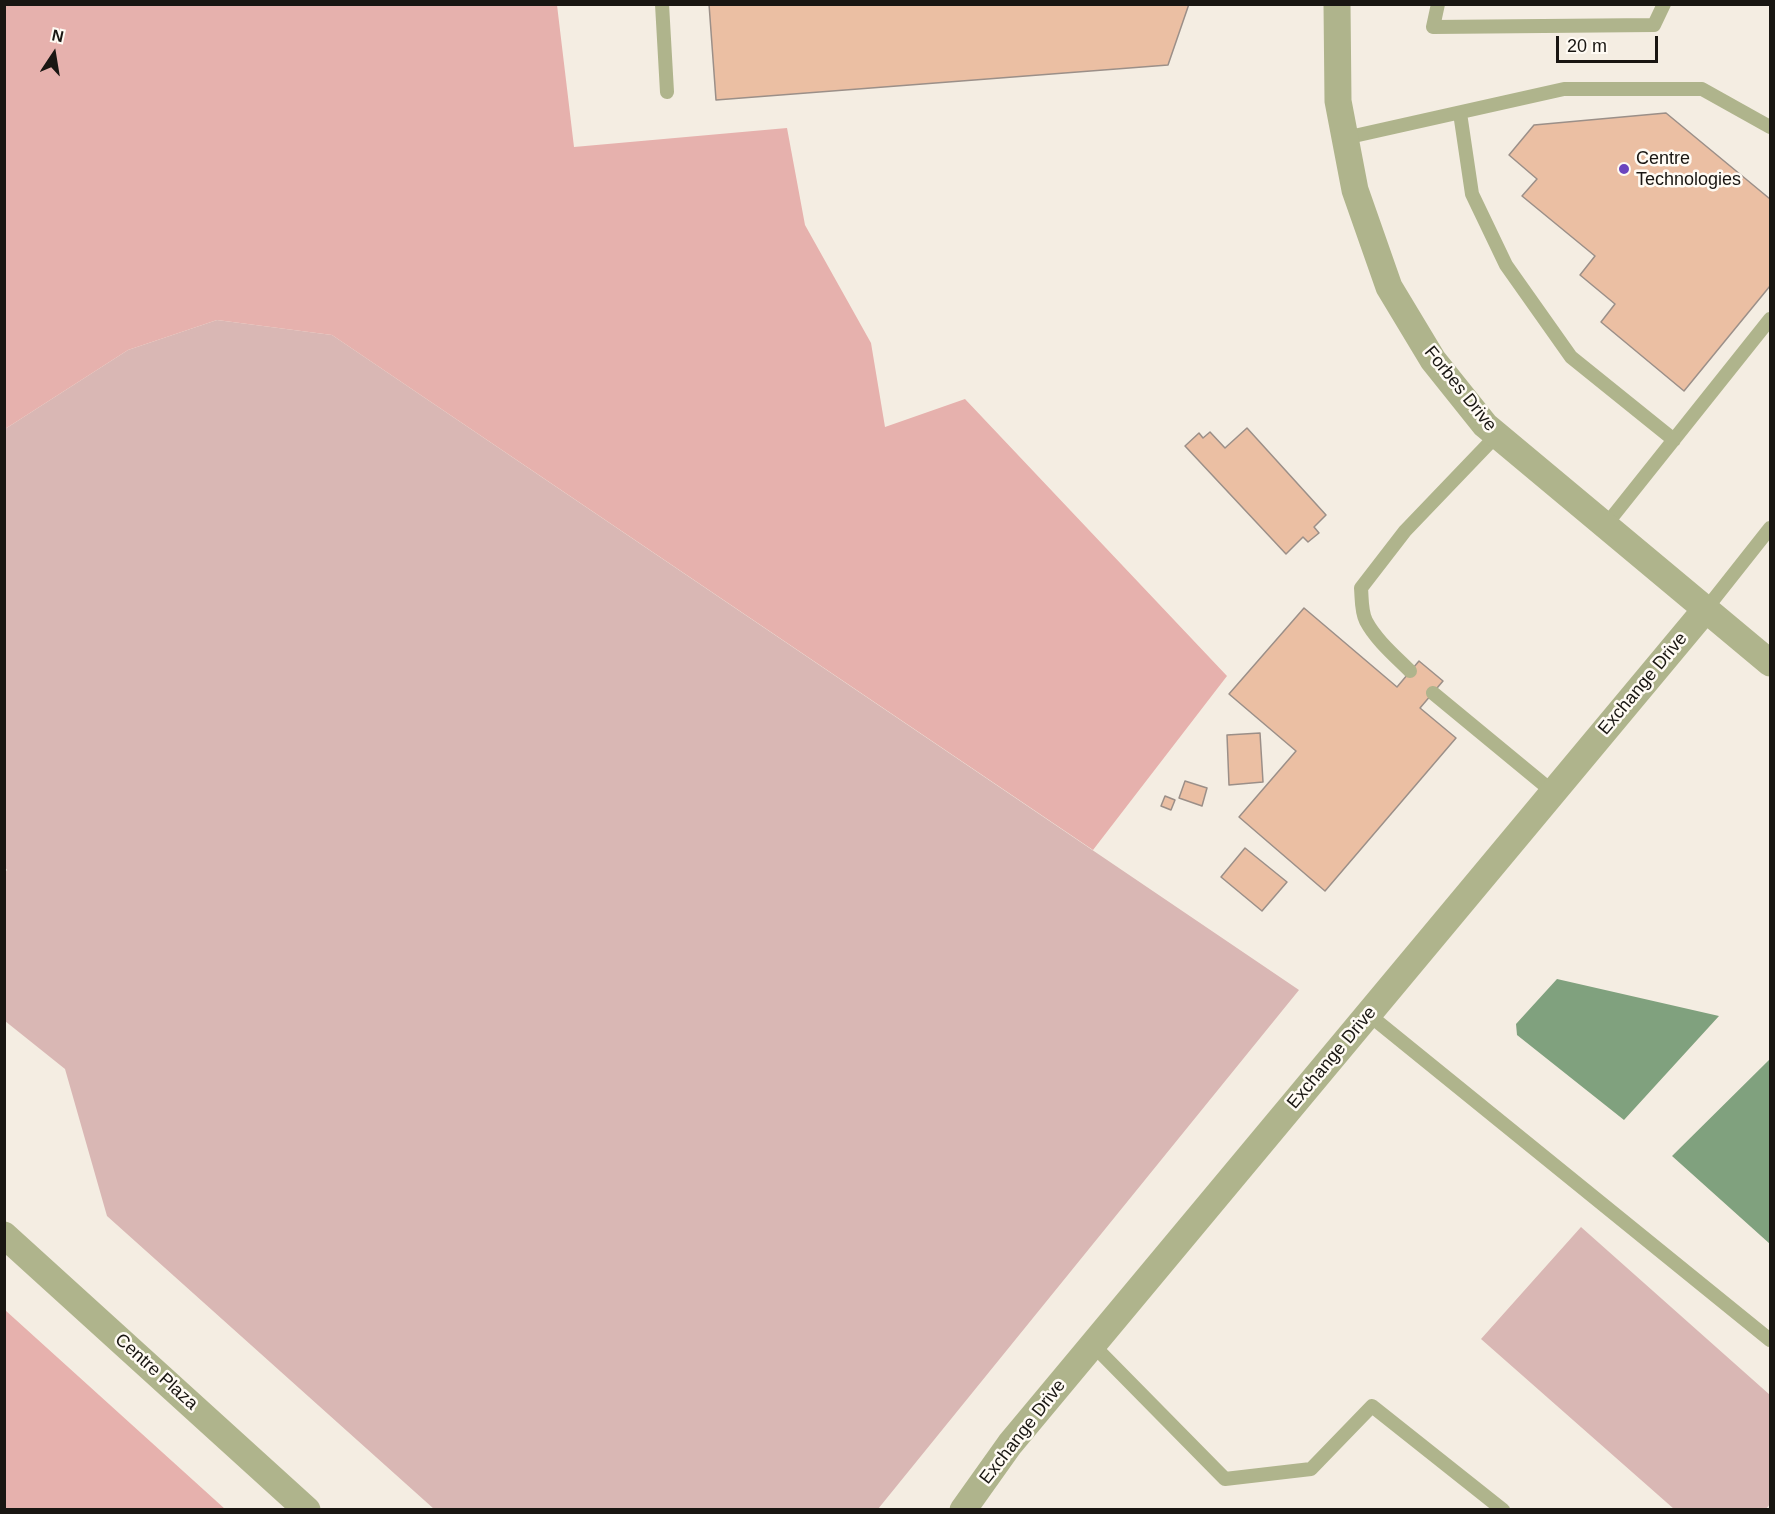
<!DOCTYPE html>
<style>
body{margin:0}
#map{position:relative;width:1775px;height:1514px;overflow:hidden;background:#f4ede2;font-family:Arial,sans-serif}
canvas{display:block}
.frame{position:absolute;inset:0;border:6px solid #191612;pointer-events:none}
.north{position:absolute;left:24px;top:24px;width:60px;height:60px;-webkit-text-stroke:4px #fffbf4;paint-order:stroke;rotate:12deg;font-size:16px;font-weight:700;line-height:24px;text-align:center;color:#191612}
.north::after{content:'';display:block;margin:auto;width:21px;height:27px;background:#191612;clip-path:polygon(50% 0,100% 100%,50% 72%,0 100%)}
.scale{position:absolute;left:1556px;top:36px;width:102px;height:27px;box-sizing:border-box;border:3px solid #191612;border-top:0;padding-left:8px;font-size:18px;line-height:21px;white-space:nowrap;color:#191612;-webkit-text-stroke:4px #fffbf4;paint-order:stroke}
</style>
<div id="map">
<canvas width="1775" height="1514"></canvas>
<div class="frame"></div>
<div class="north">N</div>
<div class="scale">20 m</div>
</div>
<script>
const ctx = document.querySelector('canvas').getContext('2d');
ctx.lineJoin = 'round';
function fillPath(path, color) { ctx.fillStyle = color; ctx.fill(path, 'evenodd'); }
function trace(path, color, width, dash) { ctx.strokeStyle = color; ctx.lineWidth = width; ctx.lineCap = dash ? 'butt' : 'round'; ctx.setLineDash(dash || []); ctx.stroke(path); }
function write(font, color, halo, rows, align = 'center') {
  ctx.font = font + ' Arial,sans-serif'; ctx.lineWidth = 5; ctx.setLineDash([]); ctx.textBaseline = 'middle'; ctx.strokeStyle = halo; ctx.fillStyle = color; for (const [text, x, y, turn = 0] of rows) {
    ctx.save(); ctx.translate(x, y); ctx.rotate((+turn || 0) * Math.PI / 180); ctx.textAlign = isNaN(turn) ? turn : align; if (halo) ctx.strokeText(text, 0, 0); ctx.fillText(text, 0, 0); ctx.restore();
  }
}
const green = new Path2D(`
 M217 320 332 335 1299 990 878 1509H434L107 1216 65 1069 5 1021 4 873 7 870 5 867V429L128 350Z
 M1581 1227 1770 1395V1504L1766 1509H1674L1481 1339Z`);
const forest = new Path2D(`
 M5 4 557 5 574 147 787 128 805 225 871 343 885 427 965 399 1227 676 1093 850 332 335 217 320 128 350 5 429Z
 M4 1310H5L225 1509H5Z`);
const water = new Path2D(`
 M1557 979 1719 1016 1624 1120 1517 1035 1516 1024Z
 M1770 1059V1244L1672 1156Z`);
const building = new Path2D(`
 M709 4H1189L1168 65 716 100Z
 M1666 113 1770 199V286L1684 391 1601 322 1615 304 1580 275 1595 256 1522 196 1537 179 1509 155 1534 125Z
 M1247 428 1326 515 1314 527 1319 533 1308 542 1303 537 1286 554 1185 446 1199 433 1203 438 1210 432 1225 448Z
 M1304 608 1397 687 1419 661 1443 681 1420 708 1456 738 1325 891 1239 817 1296 751 1229 694Z
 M1260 733 1263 782 1229 785 1227 735Z
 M1185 781 1207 788 1202 806 1179 798Z
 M1165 796 1175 800 1171 810 1161 806Z
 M1245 848 1287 882 1262 911 1221 877Z`);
const service = new Path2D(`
 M662 4 667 92
 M1438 4 1433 27 1654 25 1664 4
 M1460 113 1472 194 1506 265 1571 357 1674 440
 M1345 138 1564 89H1702L1770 127
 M1605 526 1770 319
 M1706 609 1770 528
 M1410 671C1395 656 1376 640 1366 621 1361 611 1362 599 1361 588L1405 531 1497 435
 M1433 693 1553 792
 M1368 1014 1770 1340
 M1093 1345 1225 1479 1311 1469 1372 1406 1503 1510`);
const minor = new Path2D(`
 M1337 4 1338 101 1355 190 1389 287 1433 360 1485 425 1770 663
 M4 1235 307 1510
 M963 1510 1010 1444 1706 609`);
const markers = [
 [1624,169,6,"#6b45be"]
];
const poiNames = [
 ["Centre",1636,159],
 ["Technologies",1636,180]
];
const streetNames = [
 ["Forbes Drive",1460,389,51],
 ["Exchange Drive",1643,684,-50],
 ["Exchange Drive",1332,1058,-50],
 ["Centre Plaza",156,1372,42],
 ["Exchange Drive",1023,1432,-52]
];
fillPath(green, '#d9b7b4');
fillPath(forest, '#e6b1ad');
fillPath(water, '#80a17e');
fillPath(building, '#ebbfa3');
trace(building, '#9b8f88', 1.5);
trace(service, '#afb48c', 14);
trace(minor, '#afb48c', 27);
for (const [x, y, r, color] of markers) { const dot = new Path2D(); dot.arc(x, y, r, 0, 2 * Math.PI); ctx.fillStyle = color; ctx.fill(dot); trace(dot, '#fffbf4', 2); }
write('18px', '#191612', '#fffbf4', poiNames, 'left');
write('18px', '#191612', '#fffbf4', streetNames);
</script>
